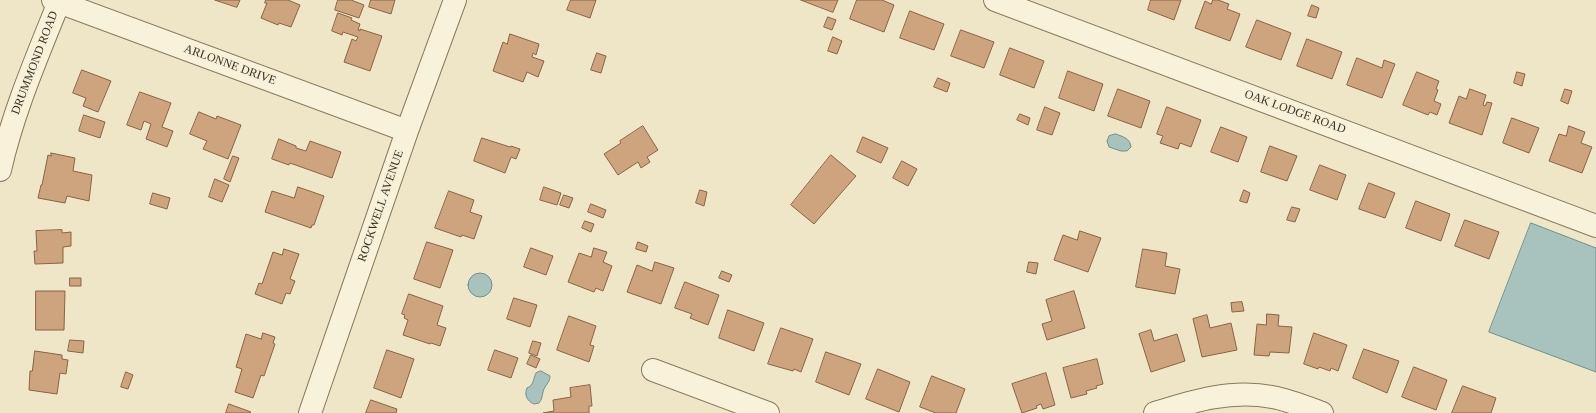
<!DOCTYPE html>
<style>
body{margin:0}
canvas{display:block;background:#efe6c7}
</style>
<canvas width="1596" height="413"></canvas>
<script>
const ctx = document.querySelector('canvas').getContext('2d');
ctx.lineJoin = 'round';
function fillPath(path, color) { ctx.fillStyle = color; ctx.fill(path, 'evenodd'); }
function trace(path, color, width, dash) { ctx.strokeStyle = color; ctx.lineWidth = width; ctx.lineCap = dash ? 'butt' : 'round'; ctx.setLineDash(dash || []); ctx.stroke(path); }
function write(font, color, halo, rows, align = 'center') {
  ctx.font = font + ' Georgia,serif'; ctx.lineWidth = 3; ctx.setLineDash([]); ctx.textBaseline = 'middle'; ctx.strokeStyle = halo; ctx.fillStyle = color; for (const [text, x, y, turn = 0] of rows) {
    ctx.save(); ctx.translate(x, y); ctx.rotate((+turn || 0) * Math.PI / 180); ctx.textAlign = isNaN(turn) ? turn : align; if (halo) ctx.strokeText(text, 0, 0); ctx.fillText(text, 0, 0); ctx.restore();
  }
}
const water = new Path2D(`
 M1116 134C1123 137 1130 138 1131 147L1127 151H1121L1109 147 1107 141 1109 136Z
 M1531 223 1596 248V372L1489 332Z
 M468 285a12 12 0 1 1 24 0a12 12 0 1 1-24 0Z
 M541 371 550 376C550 383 544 386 543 392 542 397 542 399 539 403L534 404C527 401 524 395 527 388 534 385 533 379 536 373Z`);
const building = new Path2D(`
 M215 0H240L237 7Z
 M266 0H288L300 5 291 27 279 23 278 25 261 18 267 3H265Z
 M338 0H351L364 5 359 18 335 10Z
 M371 0H395L391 14 369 7Z
 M571 0H596L590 18 567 10Z
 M801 0H838L833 12Z
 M857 0H882L894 5 884 32 850 19Z
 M1151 0H1181L1174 20 1148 10Z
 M1213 0H1218L1229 4 1227 9 1240 14 1230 41 1195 28 1205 1 1211 4Z
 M1312 5 1319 8 1316 18 1308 16Z
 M910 11 944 24 934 50 900 38Z
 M338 13 352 18 351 20 360 24 358 30 360 31V29L382 36 370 71 344 62 352 39 356 41 358 37 343 32 342 35 332 31Z
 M828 17 836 20 832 30 824 27Z
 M1257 20 1291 33 1281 60 1246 47Z
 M961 30 994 42 984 68 951 56Z
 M510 34 539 44 536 55 533 53 532 57 544 61 538 77 527 72 523 82 493 71 503 42 507 44Z
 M833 37 842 41 837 54 828 51Z
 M1307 39 1342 52 1332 79 1297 66Z
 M1010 48 1044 61 1034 88 1000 75Z
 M597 53 606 56 601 73 591 70Z
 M1357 58 1382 68 1384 60 1395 64 1382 98 1347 85Z
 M82 70 111 81 98 112 83 106 86 98 73 93Z
 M1068 71 1103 84 1094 111 1059 98Z
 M1417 72 1439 81 1436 89 1438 90 1434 101 1441 104 1437 115 1430 112 1428 115 1403 105Z
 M1517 72 1525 74 1522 86 1514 83Z
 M938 78 950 83 947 92 934 87Z
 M1118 89 1150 101 1141 128 1108 116Z
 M1470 89 1486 95 1483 105 1485 106 1487 102 1492 103 1482 135 1449 123 1459 96 1466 99Z
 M1565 89 1572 91 1568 104 1561 101Z
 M140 92 171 103 162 127 173 131 167 147 146 139 151 124 144 121 141 130 127 125Z
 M1045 107 1060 113 1052 135 1037 130Z
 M1167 107 1201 120 1191 147 1180 143 1178 149 1160 143 1163 136 1157 134Z
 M199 112 216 119 217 116 241 125 228 159 203 149 207 141 190 134Z
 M1020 114 1030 118 1028 125 1017 120Z
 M84 115 105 122 100 138 79 131Z
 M1512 118 1539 128 1529 153 1503 143Z
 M643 126 658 150 647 157 650 162 641 168 638 162 618 175 604 154 621 143 620 141Z
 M1569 126 1585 132 1581 143 1592 147 1582 173 1549 161 1559 134 1566 136Z
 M1221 127 1247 137 1238 162 1211 152Z
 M863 137 888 148 881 163 857 152Z
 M482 138 510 147 511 146 520 149 516 159 511 157 505 173 474 161Z
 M279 139 296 146V148L306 151 310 141 341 152 332 178 290 163 289 165 272 159Z
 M1270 146 1297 156 1287 181 1261 172Z
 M51 153 75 158 73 171 92 175 89 201 67 196 65 203 38 198 41 185H42L48 155 51 156Z
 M831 155 856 176 814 224 791 205Z
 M233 156 239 158 230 182 224 179Z
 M902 161 917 169 908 186 893 178Z
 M1320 165 1346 175 1337 200 1310 190Z
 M215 179 229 185 222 202 209 197Z
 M1369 183 1395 193 1385 218 1359 209Z
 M298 187 324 196 314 225H312L311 228 265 212 272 191 294 198Z
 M544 187 561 193 557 205 540 200Z
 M700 190 707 192 704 206 696 203Z
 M1244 190 1250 193 1247 203 1240 201Z
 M449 191 474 200 470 212 482 216 474 239 462 235 461 237 435 228Z
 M153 193 170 198 167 209 150 204Z
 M564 195 573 198 569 208 560 205Z
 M1416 201 1450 214 1441 241 1406 228Z
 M591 204 606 210 603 218 588 212Z
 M1292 207 1300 209 1295 222 1287 220Z
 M1465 220 1499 232 1489 259 1455 246Z
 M585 221 594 224 591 232 582 228Z
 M62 230V233L71 232V246L63 247V263L35 264 34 251H37L36 231Z
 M1080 231 1101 238 1088 272 1054 260 1063 235 1077 240Z
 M427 242 453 250 440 288 414 279Z
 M638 242 648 246 646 252 636 249Z
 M531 248 553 256 546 275 524 267Z
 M594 248 607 252 603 262 612 266 603 291 596 288 594 292 568 282 579 253 591 257Z
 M284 249 299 254 290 279 295 281 290 294 286 293 282 304 255 294 259 283 262 284 273 252 282 255Z
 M1143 249 1167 253 1165 266 1180 269 1175 294 1136 287Z
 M655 262 674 268 661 304 627 292 637 265 652 271Z
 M1029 262 1038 263 1036 274 1027 272Z
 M722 271 732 275 729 282 719 278Z
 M70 278H81V286H70Z
 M685 282 719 295 708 325 690 318 692 314 675 308Z
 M36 291H65L64 330H36Z
 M1074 291 1085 328 1047 340 1042 324 1052 321 1046 300Z
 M409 294 443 306 437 325 446 328 440 346 431 343 430 344 403 335 408 320 404 318 405 315 402 314Z
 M514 298 537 305 530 327 507 319Z
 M1242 302 1244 311 1232 312 1231 303Z
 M728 310 764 323 754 351 719 338Z
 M1267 314 1279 315 1278 326 1292 327 1289 353 1270 352 1269 356 1254 355 1257 324 1266 325Z
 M1207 315 1210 328 1231 323 1237 350 1202 357 1193 319Z
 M569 316 596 326 590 345 594 346 589 362 557 350Z
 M781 328 813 339 801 372 794 369 793 371 768 364Z
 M1151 330 1154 341 1177 334 1185 361 1151 372 1139 334Z
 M263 333 275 337 273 343 275 344 264 376 261 375 253 398 235 392 242 369 236 367 246 334 261 339Z
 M1314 333 1347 345 1338 371 1331 368 1330 371 1319 367 1318 369 1304 364Z
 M70 340 84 341 83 353 68 351Z
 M533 341 541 343 537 356 529 353Z
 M1364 349 1399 361 1387 393 1353 378Z
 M387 350 414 359 401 398 374 388Z
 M495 350 518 358 511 378 488 370Z
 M35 351 62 355V359L68 360 66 374 60 373 57 394 29 390 30 371H32Z
 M826 352 861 364 849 395 816 382Z
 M531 355 540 359 536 368 527 364Z
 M1097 359 1103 384 1096 386 1097 388 1086 391 1087 394 1071 398 1063 368Z
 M1414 367 1447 380 1436 410 1402 397Z
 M878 369 910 382 899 412 866 399Z
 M126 372 133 375 128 389 121 387Z
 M1046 373 1055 405 1043 409 1041 404 1036 406 1037 408 1022 413 1012 384Z
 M932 376 965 389 956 413H936L920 407Z
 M590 385 592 406H589V413H543L554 411 553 400 571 397 570 388Z
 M1463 386 1496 398 1491 413H1452Z
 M371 400 397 409 396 413H366Z
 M229 404 251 412 250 413H226Z`);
const minor = new Path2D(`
 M53 0 407 131
 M995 0 1596 226
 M0 170C13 112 37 57 59 2
 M653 370 768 413
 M310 413 407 131 455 0
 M1155 413C1193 401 1232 389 1272 397 1289 400 1306 407 1322 413`);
const streetNames = [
 ["DRUMMOND ROAD",35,63,-69],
 ["ARLONNE DRIVE",230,65,20],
 ["OAK LODGE ROAD",1295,112,20],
 ["ROCKWELL AVENUE",381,206,-71]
];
fillPath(water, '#a8c3bd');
trace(water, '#6f918c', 1);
fillPath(building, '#cda47d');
trace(building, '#8a6442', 1);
trace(minor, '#8b795c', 24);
trace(minor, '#f9f2db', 22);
write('12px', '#3b2f20', '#f6efd7', streetNames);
</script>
